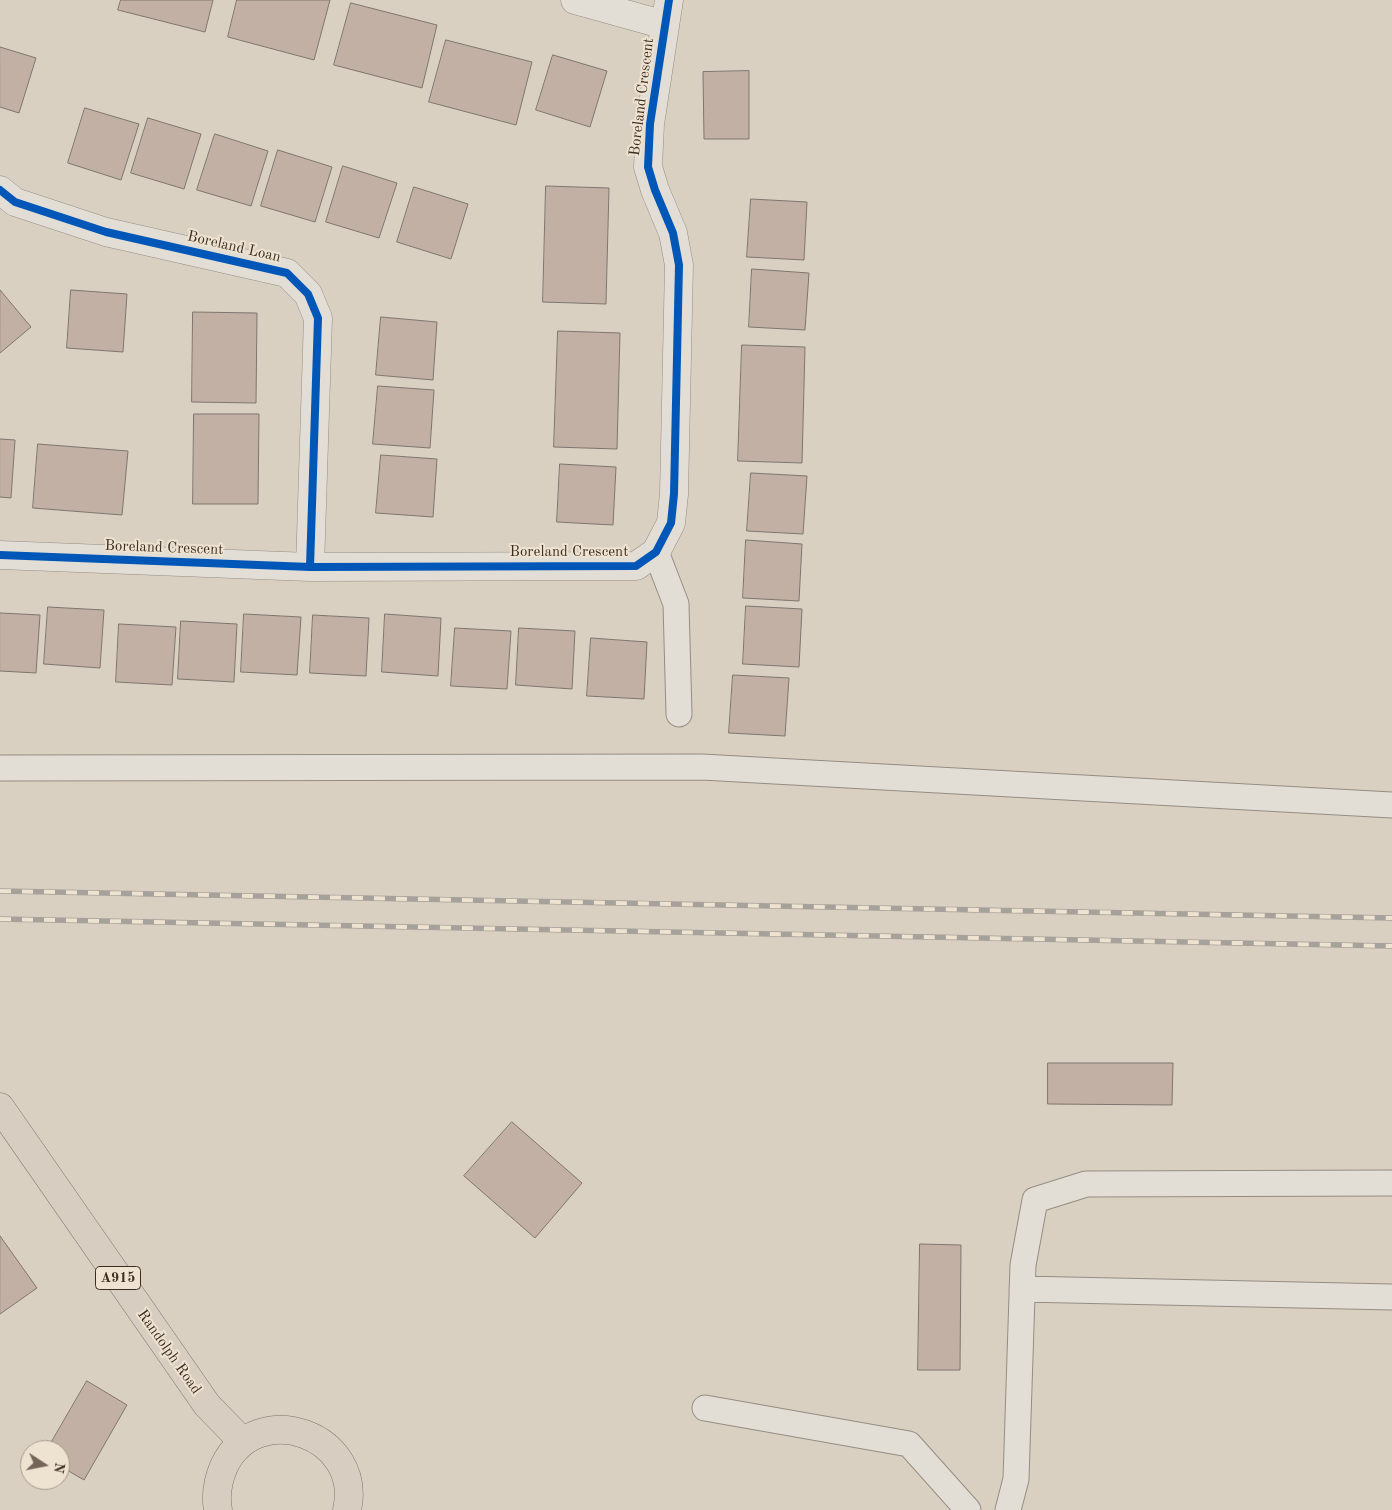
<!DOCTYPE html>
<style>
body{margin:0}
#map{position:relative;width:1392px;height:1510px;overflow:hidden;background:#dad0c2;font-family:"Old Standard TT",serif}
canvas{display:block}
.north{position:absolute;left:20px;top:1440px;width:50px;height:50px;box-sizing:border-box;background:#eee2d0;border:1px solid #a69a8a;border-radius:50%;rotate:101deg;font-size:14px;font-weight:700;line-height:20px;text-align:center;color:#3b2d20}
.north::after{content:'';display:block;margin:auto;width:18px;height:22px;background:#736659;clip-path:polygon(50% 0,100% 100%,50% 72%,0 100%)}
</style>
<div id="map">
<canvas width="1392" height="1510"></canvas>
<div class="north">N</div>
</div>
<script>
const ctx = document.querySelector('canvas').getContext('2d');
ctx.lineJoin = 'round';
function fillPath(path, color) { ctx.fillStyle = color; ctx.fill(path, 'evenodd'); }
function trace(path, color, width, dash) { ctx.strokeStyle = color; ctx.lineWidth = width; ctx.lineCap = dash ? 'butt' : 'round'; ctx.setLineDash(dash || []); ctx.stroke(path); }
function write(font, color, halo, rows, align = 'center') {
  ctx.font = font + ' "Old Standard TT",serif'; ctx.lineWidth = 4; ctx.setLineDash([]); ctx.textBaseline = 'middle'; ctx.strokeStyle = halo; ctx.fillStyle = color; for (const [text, x, y, turn = 0] of rows) {
    ctx.save(); ctx.translate(x, y); ctx.rotate((+turn || 0) * Math.PI / 180); ctx.textAlign = isNaN(turn) ? turn : align; if (halo) ctx.strokeText(text, 0, 0); ctx.fillText(text, 0, 0); ctx.restore();
  }
}
const building = new Path2D(`
 M121 0H213L205 32 118 10Z
 M237 0H330L314 60 228 37Z
 M351 3 437 25 422 88 334 65Z
 M446 40 532 62 516 125 429 102Z
 M0 47 36 58 19 113 0 107Z
 M553 55 607 71 590 127 536 110Z
 M749 71V139H704L703 72Z
 M85 108 139 124 121 180 68 163Z
 M148 118 201 134 184 189 131 173Z
 M215 134 268 151 251 206 197 190Z
 M278 150 332 167 315 222 261 206Z
 M343 166 397 183 379 238 326 222Z
 M546 186 609 188 606 304 543 302Z
 M414 187 468 204 451 259 397 242Z
 M751 199 807 202 804 260 747 257Z
 M752 269 809 273 805 330 749 327Z
 M0 290 31 327 0 353Z
 M71 290 127 294 123 352 67 348Z
 M193 312 257 313 256 403 192 402Z
 M381 317 437 322 433 380 376 375Z
 M558 331 620 333 617 449 554 447Z
 M742 345 805 347 802 463 738 461Z
 M378 386 434 390 430 448 373 444Z
 M194 414H259L258 504H193Z
 M0 439 15 440 11 498 0 497Z
 M38 444 128 451 122 515 33 508Z
 M381 455 437 459 433 517 376 513Z
 M560 464 616 467 613 525 557 522Z
 M751 473 807 476 803 534 747 531Z
 M746 540 802 544 799 601 743 598Z
 M746 606 802 609 799 667 743 664Z
 M48 607 104 610 100 668 44 664Z
 M0 613 40 615 36 673 0 671Z
 M244 614 301 617 297 675 241 672Z
 M385 614 441 618 438 676 382 672Z
 M313 615 369 618 366 676 310 673Z
 M181 621 237 624 234 682 178 679Z
 M119 624 176 627 172 685 116 682Z
 M455 628 511 631 507 689 451 686Z
 M519 628 575 631 572 689 516 685Z
 M591 638 647 642 644 699 587 696Z
 M733 675 789 678 785 736 729 733Z
 M1048 1063H1173L1172 1105 1048 1104Z
 M512 1122 582 1183 535 1238 464 1176Z
 M0 1236 37 1288 0 1314Z
 M920 1244 961 1245 960 1370H918Z
 M87 1381 127 1405 84 1480 60 1466V1450H47Z`);
const lane = new Path2D(`
 M656 552 676 604 679 714
 M0 768 702 767 1392 805
 M1022 1289 1392 1297
 M705 1408 909 1444 968 1510
 M1008 1510 1016 1479 1023 1265 1035 1200 1086 1184 1392 1183`);
const street = new Path2D(`
 M575 0 665 25
 M0 190 15 202 106 232 287 273 308 294 318 318 310 567
 M0 555 310 567 636 566 656 552 671 523 674 494 679 265 673 233 655 190 648 167 650 124 669 0`);
const primary = new Path2D(`
 M0 1107 207 1405 243 1442
 M218 1510C215 1494 218 1480 224 1466 257 1397 364 1435 347 1510`);
const rail = new Path2D(`
 M0 891 1392 918
 M0 919 1392 946`);
const cycleway = new Path2D(`
 M0 190 15 202 106 232 287 273 308 294 318 318 310 567
 M0 555 310 567 636 566 656 552 671 523 674 494 679 265 673 233 655 190 648 167 650 124 669 0`);
const shields = [
 [118,1278,45]
];
const shieldNames = [
 ["A915",118,1278]
];
const streetNames = [
 ["Boreland Crescent",642,97,-83],
 ["Boreland Loan",234,247,13],
 ["Boreland Crescent",164,548,2],
 ["Boreland Crescent",569,552],
 ["Randolph Road",169,1352,55]
];
fillPath(building, '#c2b0a5');
trace(building, '#7e766e', 1);
trace(lane, '#958d83', 27);
trace(street, '#958d83', 29);
trace(primary, '#7e766e', 29);
trace(lane, '#e2ded6', 25);
trace(street, '#e2ded6', 28);
trace(primary, '#d7cec1', 28);
trace(rail, '#a6a19a', 5.5);
trace(rail, '#eee2d0', 4, [11]);
trace(cycleway, '#0057b8', 8);
for (const [x, y, w] of shields) { const box = new Path2D(); box.roundRect(x - w / 2, y - 11.5, w, 23, 4); ctx.fillStyle = '#eee2d0'; ctx.fill(box); trace(box, '#3b2d20', 1); }
write('bold 14px', '#3b2d20', null, shieldNames);
write('15px', '#3b2d20', '#eee2d0', streetNames);
</script>
